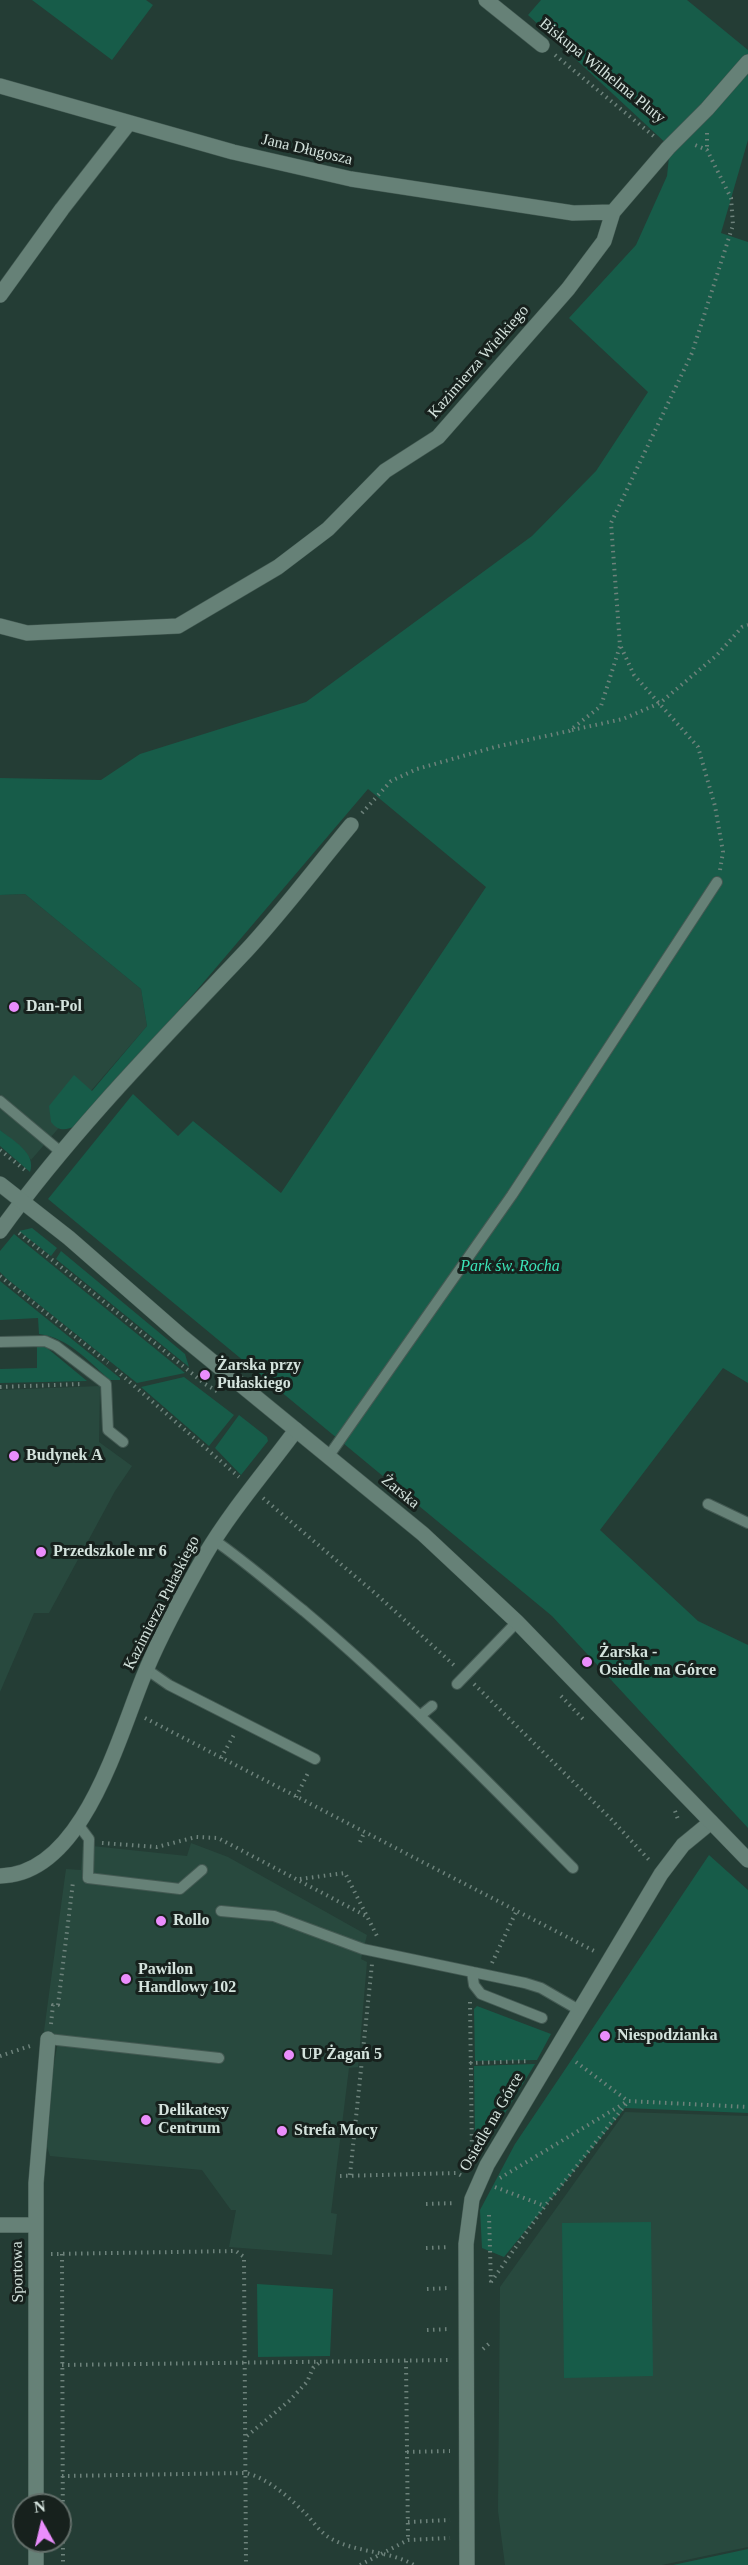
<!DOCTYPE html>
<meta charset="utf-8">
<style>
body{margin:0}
#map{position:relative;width:748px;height:2565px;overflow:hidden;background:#243d35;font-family:Georgia,serif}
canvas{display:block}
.north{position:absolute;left:12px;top:2493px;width:60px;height:60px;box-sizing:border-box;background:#17211d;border:2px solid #636f6a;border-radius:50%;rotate:352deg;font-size:16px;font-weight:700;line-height:24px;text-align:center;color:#d4e3dd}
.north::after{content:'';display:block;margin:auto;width:21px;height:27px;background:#ea8dfc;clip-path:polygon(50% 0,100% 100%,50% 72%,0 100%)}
</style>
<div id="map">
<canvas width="748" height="2565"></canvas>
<div class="north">N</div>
</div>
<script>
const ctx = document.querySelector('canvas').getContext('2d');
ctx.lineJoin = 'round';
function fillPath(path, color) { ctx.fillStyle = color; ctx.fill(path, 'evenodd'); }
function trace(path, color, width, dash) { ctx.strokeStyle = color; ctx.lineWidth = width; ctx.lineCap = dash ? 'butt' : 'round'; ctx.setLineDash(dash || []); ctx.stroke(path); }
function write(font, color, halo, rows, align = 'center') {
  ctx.font = font + ' Georgia,serif'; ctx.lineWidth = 6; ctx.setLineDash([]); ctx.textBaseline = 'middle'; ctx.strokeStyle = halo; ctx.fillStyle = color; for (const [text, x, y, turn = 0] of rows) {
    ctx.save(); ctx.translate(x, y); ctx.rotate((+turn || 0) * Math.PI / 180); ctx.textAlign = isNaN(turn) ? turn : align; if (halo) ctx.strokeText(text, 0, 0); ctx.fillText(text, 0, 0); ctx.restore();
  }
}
const built = new Path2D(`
 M25 894 141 989 147 1026 31 1160 24 1150 0 1130V895Z
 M100 1386 99 1442 132 1466 115 1491 49 1613H34L0 1692V1390Z
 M191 1843 228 1857 367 1935 361 1959 367 1962 358 2067 349 2068 331 2213 337 2214 332 2255 229 2247 236 2210H231L202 2170 50 2156 47 2147 52 2076 58 2041 48 2040 44 2031 66 1869 81 1870 83 1845 187 1856Z
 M625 2112 748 2116V2547L662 2565H505L498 2511 500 2287Z`);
const green = new Path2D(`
 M32 0H146L153 5 112 60Z
 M541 0H687L748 50V140L721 233 748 242V1383L723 1368 600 1530 698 1621 748 1645V1828L552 1616 48 1199 133 1094 178 1136 193 1121 281 1193 486 887 368 789 197 990 76 1126C66 1130 59 1132 51 1122L49 1106 74 1075 92 1091 147 1026 141 989 25 894 0 895V778L101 780 140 754 306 702 532 536 596 471 648 392 569 318 636 245 667 176 670 147 528 15Z
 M0 1130C12 1140 37 1153 30 1172L0 1146Z
 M32 1228 57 1248 51 1256 19 1231Z
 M14 1234 185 1373 137 1383 6 1278 0 1272V1251Z
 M61 1251 185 1354 189 1367 56 1259Z
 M0 1281 120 1378V1380H110C88 1361 69 1338 39 1334L38 1318 0 1320Z
 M37 1344 47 1348 87 1381 0 1383V1369L37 1368Z
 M184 1377 234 1415 209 1446 141 1387Z
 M239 1415 267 1437 268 1441 241 1475 215 1448Z
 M709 1855 748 1890V2113L625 2108 504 2257 482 2248 480 2210 515 2144Z
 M477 2006 551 2034 537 2060 475 2061 474 2009Z
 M535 2064 491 2136 475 2138 474 2066Z
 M651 2222 653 2376 564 2378 562 2223Z
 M257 2284 333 2289 330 2356 258 2357Z
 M748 2549V2565H673Z`);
const path = new Path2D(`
 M555 55 656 138
 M707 133V150
 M621 647 634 675 698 747 715 806 723 852 720 870
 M572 730 623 719 660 703 717 655 742 627 748 625
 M362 813 391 781 417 769 495 747 569 731 601 706 620 646 611 523 692 353 733 225 731 198 707 150 695 145
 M0 1150 26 1171
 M19 1233 205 1384 220 1393
 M0 1276 108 1363
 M116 1370 239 1477
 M0 1387 82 1384
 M263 1498 376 1594 456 1667
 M474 1684 611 1819 651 1862
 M561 1696 583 1719
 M145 1718 596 1952
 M221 1758 235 1733
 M296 1797 309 1771
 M675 1811 679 1822
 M360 1842 364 1833
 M102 1843 157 1847 196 1837 218 1838 368 1917
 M300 1879 345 1873 378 1938
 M492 1963 516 1912
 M470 2002 472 2157
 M51 2024 53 2005H58L73 1882
 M0 2056 30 2046
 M576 2062 628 2101 748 2107
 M470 2063 530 2061
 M350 2175 372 1964
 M340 2176 457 2173 464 2177
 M500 2178 628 2101
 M495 2187 545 2206
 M426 2204 456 2203
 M489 2215 491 2283
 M426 2248 449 2247
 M51 2254 236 2251 244 2257 246 2565
 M62 2254 63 2565
 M491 2282 545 2206 626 2104
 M427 2289 449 2288
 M427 2330 449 2329
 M483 2349 491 2342
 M406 2361 408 2540
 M62 2365 452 2360
 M247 2436 289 2401 307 2382 313 2368 320 2362
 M407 2452 450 2451
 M62 2476 246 2473C268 2478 291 2499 307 2515 314 2523 321 2533 330 2538 355 2553 388 2550 414 2565
 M408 2522 450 2520
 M360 2565 408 2540 450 2538`);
const service = new Path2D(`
 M0 1101 62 1153
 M0 1342 45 1341 56 1346 106 1384 108 1430 123 1442
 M328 1457 512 1195 717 882
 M708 1504 748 1523
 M214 1540C246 1562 274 1587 304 1611 399 1691 486 1780 573 1868
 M146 1669 169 1685 315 1759
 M457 1684 517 1622
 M421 1715 432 1706
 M77 1823 89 1839 88 1878 180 1889 202 1870
 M221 1911 274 1916 363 1949 525 1983 541 1988 579 2010
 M472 1972 474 1985 481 1994 542 2018
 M48 2039 219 2058`);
const minor = new Path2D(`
 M486 0 542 45
 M0 86 233 152 351 179 573 213 613 212
 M0 295 62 209 129 123
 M0 626 27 633 178 626 278 567 328 529 385 471 438 437 568 289 604 241 613 212 668 148 707 109 748 62
 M0 1231C73 1130 161 1041 246 951 283 911 316 867 351 825
 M0 1876C85 1875 120 1730 147 1668 163 1630 184 1592 205 1555 231 1511 265 1472 296 1430
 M0 2225H35
 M36 2505V2183L48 2039
 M36 2565V2541
 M467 2565 466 2244 472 2199 487 2165 661 1874 683 1845 711 1822`);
const tertiary = new Path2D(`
 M0 1184 69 1238 180 1335 423 1534 517 1622 748 1860`);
const markers = [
 [14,1007,6,"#ea8dfc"],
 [205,1375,6,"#ea8dfc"],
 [14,1456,6,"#ea8dfc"],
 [41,1552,6,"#ea8dfc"],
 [587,1662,6,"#ea8dfc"],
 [161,1921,6,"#ea8dfc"],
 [126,1979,6,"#ea8dfc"],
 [605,2036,6,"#ea8dfc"],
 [289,2055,6,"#ea8dfc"],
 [146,2120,6,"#ea8dfc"],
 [282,2131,6,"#ea8dfc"]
];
const streetNames = [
 ["Biskupa Wilhelma Pluty",602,71,39],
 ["Jana Długosza",307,150,13],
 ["Kazimierza Wielkiego",479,362,-49],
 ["Żarska",400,1492,39],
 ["Kazimierza Pułaskiego",162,1603,-63],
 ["Osiedle na Górce",492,2122,-60],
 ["Sportowa",18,2272,-91]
];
const poiNames = [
 ["Dan-Pol",26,1007],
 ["Żarska przy",217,1366],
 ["Pułaskiego",217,1384],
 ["Budynek A",26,1456],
 ["Przedszkole nr 6",53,1552],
 ["Żarska -",599,1653],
 ["Osiedle na Górce",599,1671],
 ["Rollo",173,1921],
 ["Pawilon",138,1970],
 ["Handlowy 102",138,1988],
 ["Niespodzianka",617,2036],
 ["UP Żagań 5",301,2055],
 ["Delikatesy",158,2111],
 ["Centrum",158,2129],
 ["Strefa Mocy",294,2131]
];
const parkNames = [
 ["Park św. Rocha",510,1267]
];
fillPath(built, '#28493e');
fillPath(green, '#175c49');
trace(service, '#435952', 12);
trace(minor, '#435952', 16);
trace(tertiary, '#435952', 16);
trace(path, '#6d827b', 4, [1.5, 4.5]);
trace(service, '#668177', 10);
trace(minor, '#668177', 15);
trace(tertiary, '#668177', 15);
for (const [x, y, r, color] of markers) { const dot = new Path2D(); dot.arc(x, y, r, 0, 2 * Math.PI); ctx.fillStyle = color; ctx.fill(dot); trace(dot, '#17211d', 2); }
write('16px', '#d4e3dd', '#17211d', streetNames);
write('bold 16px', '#d4e3dd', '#17211d', poiNames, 'left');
write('italic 16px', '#3be5b9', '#17211d', parkNames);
</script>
